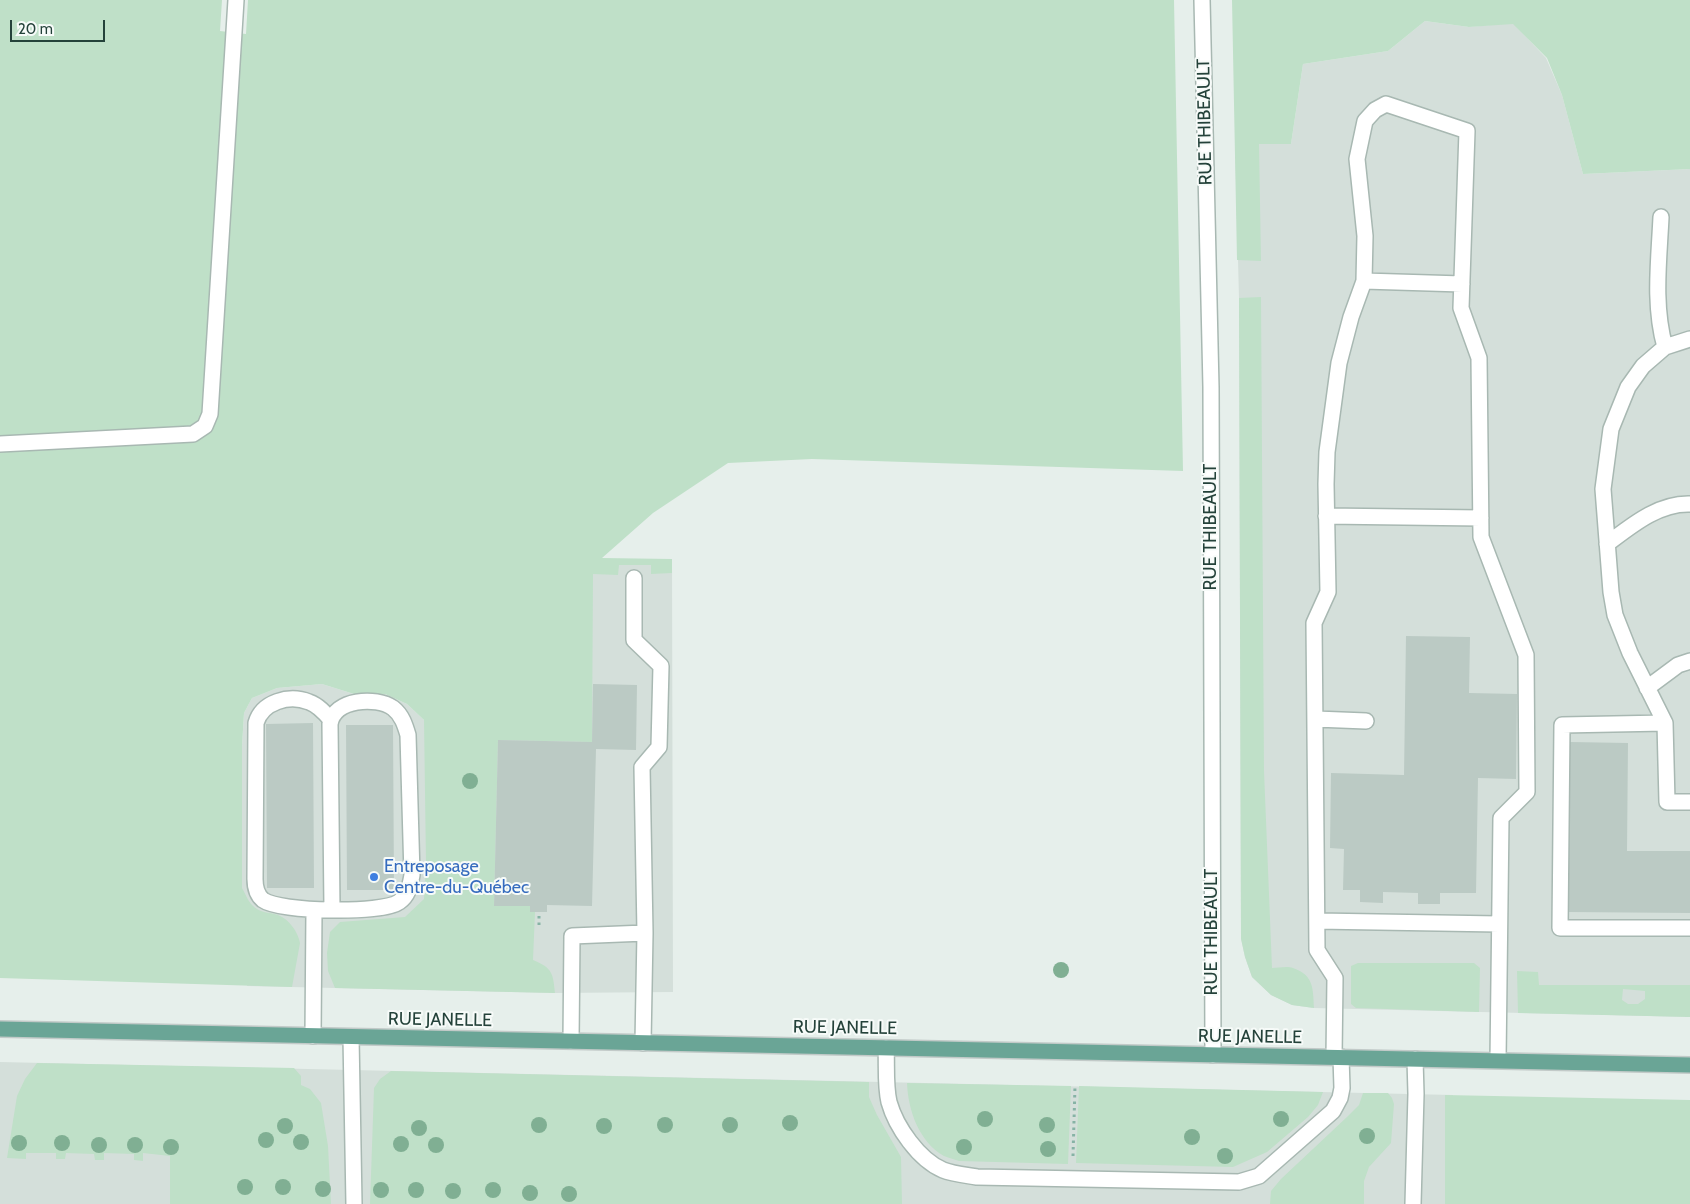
<!DOCTYPE html>
<meta charset="utf-8">
<style>
body{margin:0}
#map{position:relative;width:1690px;height:1204px;overflow:hidden;background:#e6efeb;font-family:Cabin,sans-serif}
canvas{display:block}
.scale{position:absolute;left:10px;top:20px;width:95px;height:22px;box-sizing:border-box;border:2px solid #24423a;border-top:0;padding-left:6px;font-size:15px;line-height:18px;white-space:nowrap;color:#24423a;-webkit-text-stroke:4px #f7fbf9;paint-order:stroke}
</style>
<div id="map">
<canvas width="1690" height="1204"></canvas>
<div class="scale">20 m</div>
</div>
<script>
const ctx = document.querySelector('canvas').getContext('2d');
ctx.lineJoin = 'round';
function fillPath(path, color) { ctx.fillStyle = color; ctx.fill(path, 'evenodd'); }
function trace(path, color, width, dash) { ctx.strokeStyle = color; ctx.lineWidth = width; ctx.lineCap = dash ? 'butt' : 'round'; ctx.setLineDash(dash || []); ctx.stroke(path); }
function write(font, color, halo, rows, align = 'center') {
  ctx.font = font + ' Cabin,sans-serif'; ctx.lineWidth = 4; ctx.setLineDash([]); ctx.textBaseline = 'middle'; ctx.strokeStyle = halo; ctx.fillStyle = color; for (const [text, x, y, turn = 0] of rows) {
    ctx.save(); ctx.translate(x, y); ctx.rotate((+turn || 0) * Math.PI / 180); ctx.textAlign = isNaN(turn) ? turn : align; if (halo) ctx.strokeText(text, 0, 0); ctx.fillText(text, 0, 0); ctx.restore();
  }
}
const built = new Path2D(`
 M1425 21 1469 27 1513 23 1546 58 1562 95 1583 174 1690 169V1017L1314 1008 1292 1005 1271 995 1252 977 1245 957 1241 938 1239 298 1235 144H1291L1303 64 1388 51Z
 M574 559H672L673 992 555 993 247 986 242 888V746L244 713 252 698 277 688 322 684 354 694H385L407 704 424 720Z
 M0 1062 1453 1095V1204H0Z`);
const green = new Path2D(`
 M0 0H222L220 31 246 34 248 0H1174L1183 471 812 459 728 463 653 513 602 558 672 559V573L651 574V565H619L618 575 593 574 592 742 498 740 494 905 530 906V912H535L533 960C553 968 553 974 555 993L335 988 328 971 327 953 330 932 340 922 405 917 424 899 426 864 424 720 407 704 385 694H354L322 684 277 688 252 698 244 713 242 746V888C245 893 248 901 252 905 259 913 269 912 278 915 289 919 298 932 300 943L292 987 0 978Z
 M1232 0H1690V169L1583 174 1562 95 1547 58 1513 24 1469 27 1425 21 1388 51 1303 64 1291 144H1259L1261 261 1237 260Z
 M1261 297 1264 771 1272 968C1278 968 1287 966 1293 968 1314 975 1313 989 1314 1008L1292 1005 1271 995 1252 977 1245 957 1241 939 1239 298Z
 M1358 963H1474L1480 968 1479 1012 1356 1008 1351 1004V966Z
 M1517 971 1538 972 1539 985H1690V1017L1518 1013ZM1623 989 1645 991V999L1638 1004H1628L1622 1000Z
 M37 1063 294 1068 301 1076V1085L310 1089 321 1103 328 1146 331 1204H170V1156L143 1153V1161L134 1160V1154L104 1153V1160H95L94 1154 66 1153 65 1159H56V1153H26V1159L7 1158 17 1096 25 1079Z
 M391 1071 869 1082V1097L877 1115 901 1157 902 1204H370L374 1088 380 1079Z
 M907 1083 1071 1086 1068 1164 959 1161C954 1159 948 1158 944 1156 919 1142 908 1110 907 1083Z
 M1079 1086 1323 1092 1318 1105 1308 1117 1267 1152 1233 1167 1076 1163Z
 M1363 1093H1388L1392 1098 1394 1104 1391 1143 1369 1167 1364 1181V1204H1270L1271 1191 1281 1179 1347 1117 1359 1105Z
 M1445 1095 1690 1100V1204H1445Z`);
const building = new Path2D(`
 M1406 636 1470 637 1469 693 1517 694 1516 779 1478 778 1476 893H1440V904H1418V893L1383 892V903L1360 902V890H1343L1344 849 1330 848 1331 773 1404 775Z
 M593 684 637 685 636 750 596 749 592 906 547 905V912H530V906H494L498 740 592 742Z
 M313 723 314 888H267L266 724Z
 M346 725H393L394 890H347Z
 M1570 742 1628 743 1627 851H1690V913L1568 912Z`);
const path = new Path2D(`
 M539 925V912
 M1073 1156 1075 1086`);
const minor = new Path2D(`
 M1202 0 1211 387 1213 1055
 M1661 217C1659 260 1653 305 1665 347
 M1364 281 1462 284
 M0 444 193 434 205 426 210 414 236 0
 M1326 516 1481 518
 M1607 544C1631 526 1658 503 1690 504
 M634 578V640L661 666 659 747 642 767 645 933
 M1647 688 1678 665 1690 661
 M1316 719 1366 721
 M331 720C325 713 318 705 309 702 289 694 262 702 256 723L255 879C255 887 257 895 263 900 280 912 382 914 399 902 409 895 410 885 412 875L408 735C405 725 402 715 393 708 376 696 334 699 330 724L332 909
 M1665 723 1630 653 1615 615 1611 592 1603 489 1611 429 1628 387 1643 366 1665 347 1690 339
 M1690 802H1667L1665 723 1562 725 1560 928H1690
 M1317 921 1499 924
 M313 1036 314 910
 M351 1037 354 1204
 M571 1041 572 936 645 933 643 1043
 M886 1048C887 1065 885 1085 889 1102 896 1127 919 1160 943 1170 953 1174 965 1175 977 1177L1239 1182 1259 1176 1333 1111 1340 1098 1342 1088 1341 1057
 M1334 1057 1335 978 1317 950 1314 623 1328 592 1326 484 1327 452 1339 363 1351 317 1364 281 1365 236 1357 159 1365 121 1375 110 1386 104 1467 131 1461 308 1479 358 1481 537 1526 655 1527 792 1501 818 1498 1060
 M1413 1204 1416 1094 1415 1059`);
const major = new Path2D(`
 M0 1029 1690 1065`);
const trees = [
 [470,781],
 [1061,970],
 [985,1119],
 [1281,1119],
 [790,1123],
 [539,1125],
 [665,1125],
 [730,1125],
 [1047,1125],
 [285,1126],
 [604,1126],
 [419,1128],
 [1367,1136],
 [1192,1137],
 [266,1140],
 [301,1142],
 [19,1143],
 [62,1143],
 [401,1144],
 [99,1145],
 [135,1145],
 [436,1145],
 [171,1147],
 [964,1147],
 [1048,1149],
 [1225,1156],
 [245,1187],
 [283,1187],
 [323,1189],
 [381,1190],
 [416,1190],
 [493,1190],
 [453,1191],
 [530,1193],
 [569,1194]
];
const markers = [
 [374,877,5,"#3f7fe0"]
];
const streetNames = [
 ["RUE THIBEAULT",1205,122,-91],
 ["RUE THIBEAULT",1211,527,-90],
 ["RUE THIBEAULT",1212,932,-90],
 ["RUE JANELLE",440,1020,1],
 ["RUE JANELLE",845,1028,1],
 ["RUE JANELLE",1250,1037,1]
];
const shopNames = [
 ["Entreposage",384,867],
 ["Centre-du-Québec",384,888]
];
fillPath(built, '#d4dfda');
fillPath(green, '#bfe0c8');
fillPath(building, '#bbcac4');
trace(minor, '#a8b8b2', 18);
trace(major, '#c2cac8', 18);
trace(path, '#86b3a5', 3, [2.5, 4]);
trace(minor, '#fff', 15);
trace(major, '#6aa596', 15);
ctx.fillStyle = '#80af93';
for (const [x, y] of trees) { ctx.beginPath(); ctx.arc(x, y, 8, 0, 2 * Math.PI); ctx.fill(); }
for (const [x, y, r, color] of markers) { const dot = new Path2D(); dot.arc(x, y, r, 0, 2 * Math.PI); ctx.fillStyle = color; ctx.fill(dot); trace(dot, '#f7fbf9', 2); }
write('18px', '#24423a', '#f7fbf9', streetNames);
write('18px', '#366cbe', '#f7fbf9', shopNames, 'left');
</script>
